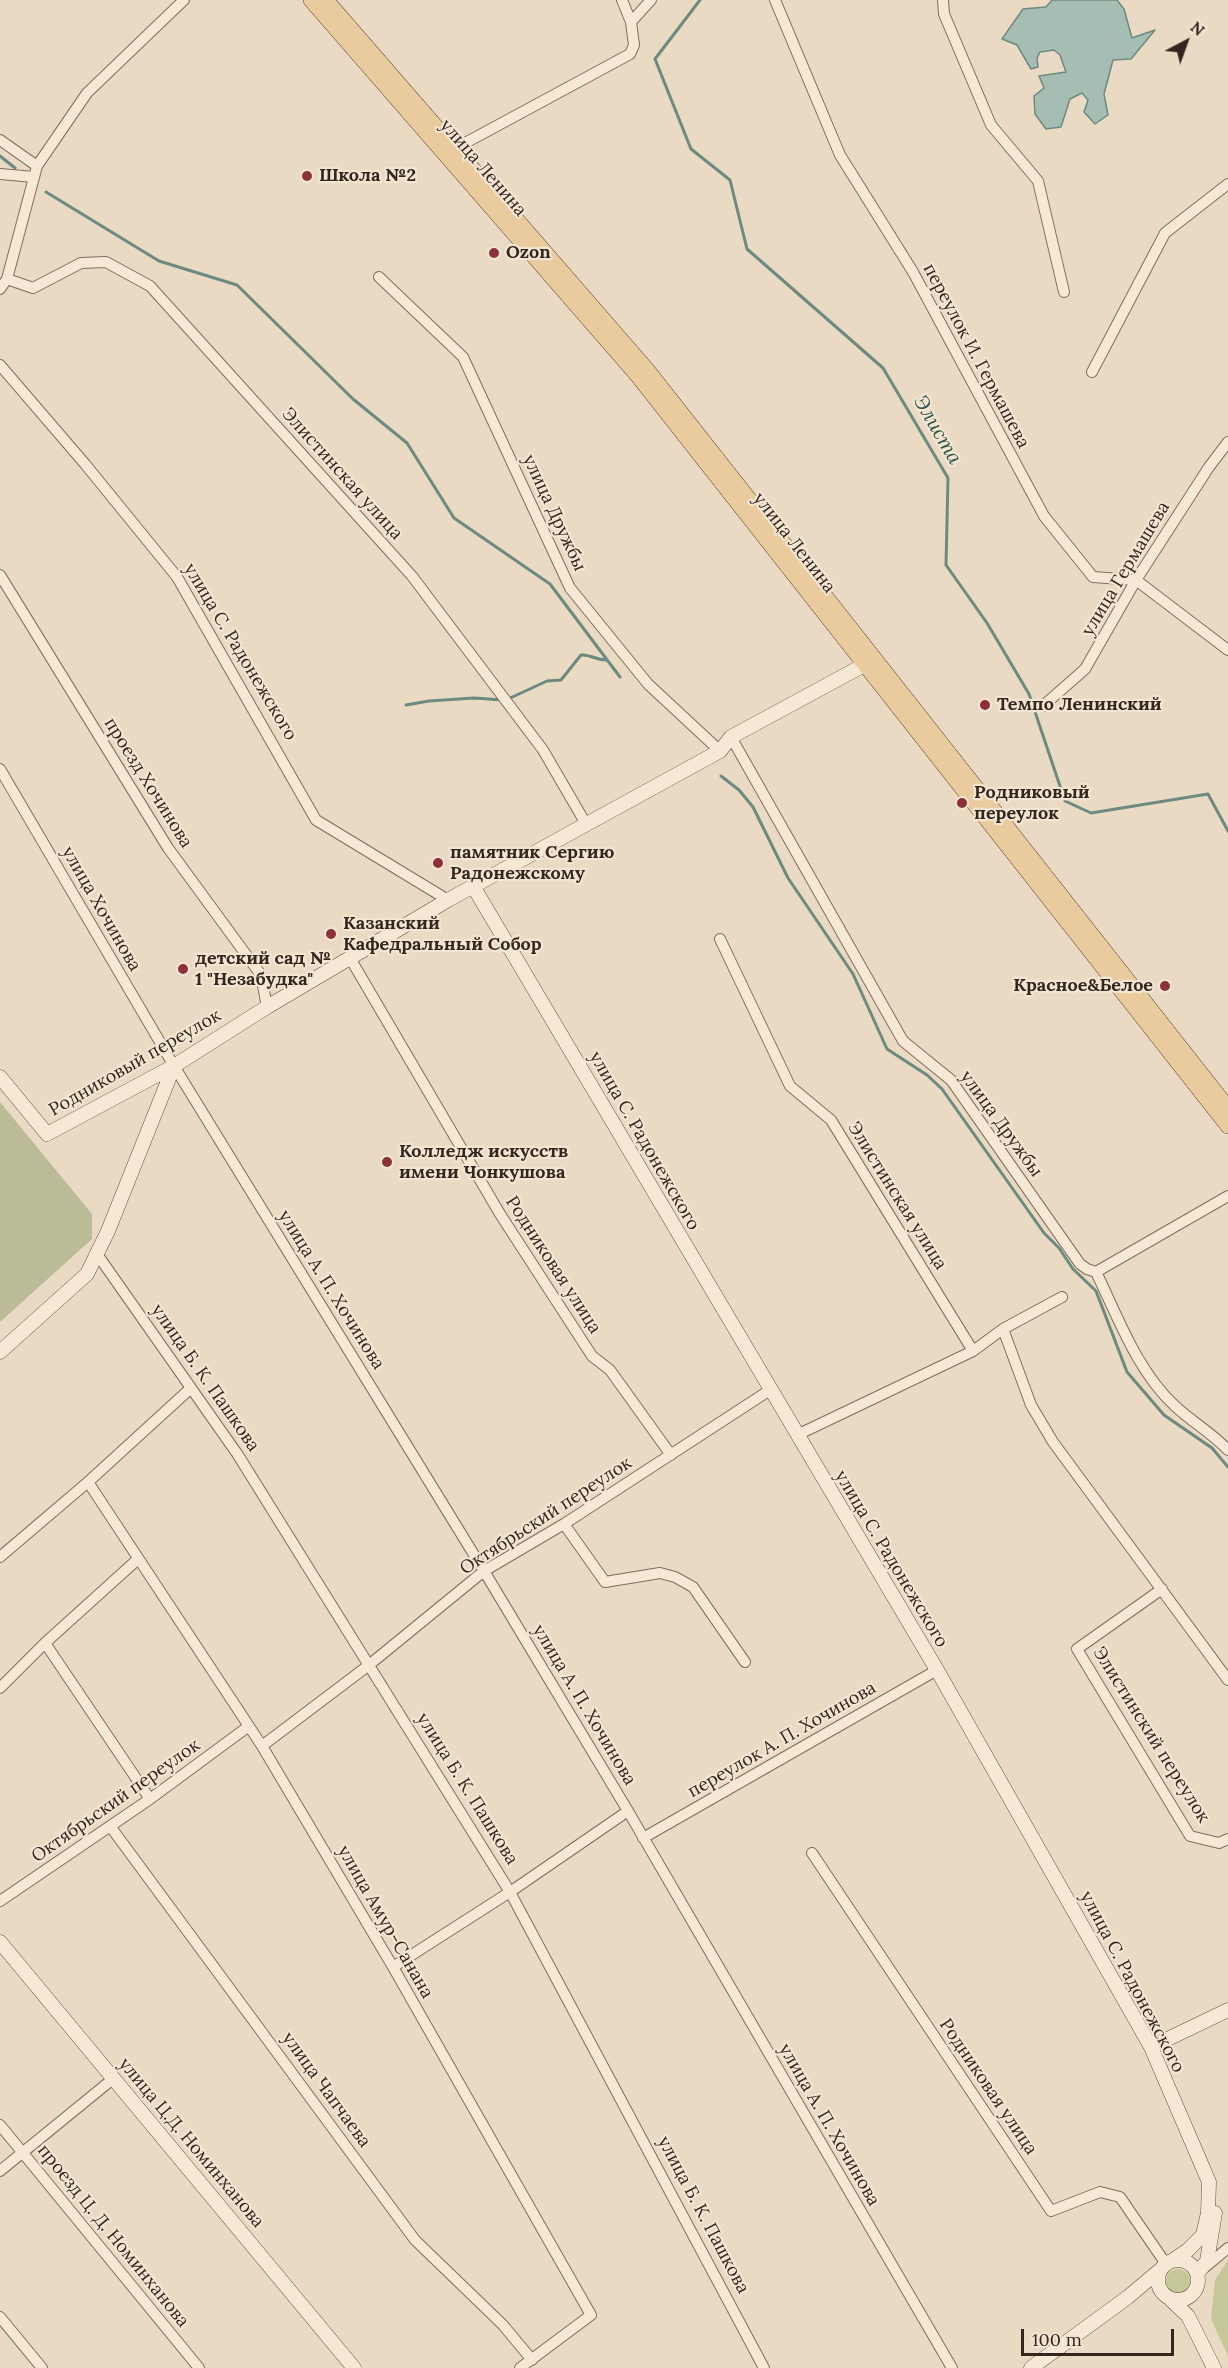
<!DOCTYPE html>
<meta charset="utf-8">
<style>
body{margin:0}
#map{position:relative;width:1228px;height:2368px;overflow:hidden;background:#eadac3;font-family:Lora,serif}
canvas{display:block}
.north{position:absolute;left:1156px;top:12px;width:60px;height:60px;-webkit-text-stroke:4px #f2e5d2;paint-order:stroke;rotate:41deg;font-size:16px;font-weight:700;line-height:24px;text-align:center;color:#33261e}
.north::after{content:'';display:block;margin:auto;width:21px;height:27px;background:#33261e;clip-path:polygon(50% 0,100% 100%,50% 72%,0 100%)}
.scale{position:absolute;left:1021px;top:2329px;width:153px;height:27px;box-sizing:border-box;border:3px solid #33261e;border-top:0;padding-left:8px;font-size:18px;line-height:21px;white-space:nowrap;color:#33261e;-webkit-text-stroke:4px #f2e5d2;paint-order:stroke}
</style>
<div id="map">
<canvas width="1228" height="2368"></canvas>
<div class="north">N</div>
<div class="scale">100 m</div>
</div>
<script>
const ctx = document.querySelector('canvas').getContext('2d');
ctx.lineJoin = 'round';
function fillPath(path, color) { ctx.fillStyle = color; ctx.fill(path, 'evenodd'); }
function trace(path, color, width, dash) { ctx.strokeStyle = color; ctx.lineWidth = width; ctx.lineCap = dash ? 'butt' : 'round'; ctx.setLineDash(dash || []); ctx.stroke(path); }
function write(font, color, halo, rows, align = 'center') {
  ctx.font = font + ' Lora,serif'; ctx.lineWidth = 4.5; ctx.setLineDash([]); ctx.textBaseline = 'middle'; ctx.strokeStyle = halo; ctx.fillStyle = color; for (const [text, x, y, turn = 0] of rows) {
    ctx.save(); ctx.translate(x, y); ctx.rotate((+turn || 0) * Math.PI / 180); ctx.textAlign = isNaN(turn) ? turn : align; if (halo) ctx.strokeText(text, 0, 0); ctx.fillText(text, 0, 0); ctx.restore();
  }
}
const green = new Path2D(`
 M1228 2260V2356L1211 2319 1215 2280Z
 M1166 2281a12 12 0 1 1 24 0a12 12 0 1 1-24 0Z`);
const cemetery = new Path2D(`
 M0 1102 92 1214V1239L0 1322Z`);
const water = new Path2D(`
 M1052 0H1117L1124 9 1132 38 1155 30 1131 59 1113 60 1104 94 1108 115 1095 124 1084 112 1088 100 1082 93 1070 99 1061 127 1046 129 1035 114 1034 96 1044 88 1039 76 1066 72 1060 55 1054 50 1040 52 1037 58 1038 67 1031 69 1017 45 1002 39 1023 9 1046 7Z`);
const stream = new Path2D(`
 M700 0 655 59 691 149 730 180 747 249 883 368 948 478 946 565 987 623 1029 694 1065 801 1091 813 1208 794 1228 831
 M0 156 15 168
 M46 192 159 261 237 285 353 399 407 443 454 518 550 584 620 677
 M508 699 547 681 561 680 581 655C591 654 597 661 607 660
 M406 705 429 701 474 698 502 700
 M721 776 739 790 753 807 788 878 853 974 887 1049 927 1075 942 1089 1044 1233 1059 1248 1073 1269 1096 1291 1127 1372 1164 1415 1212 1448 1228 1467`);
const street = new Path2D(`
 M622 0 631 22
 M775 0 840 155 913 272 1044 516 1093 577 1136 580 1228 650
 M943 0 944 14 991 125 1038 181 1064 292
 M0 140 37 166
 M455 155 467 142 630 54 634 45 631 22 651 0
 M0 174 34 177
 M379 277 463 357 570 588 648 684 720 751
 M7 279 33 288 81 263 106 262 150 286 412 576 543 750 586 824
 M0 289 7 279 37 166 87 93 184 0
 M0 365 85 464 177 577 316 820 448 900
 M1092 372 1165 233 1228 184
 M0 575 168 848 261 975 267 1007
 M1043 706 1085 669 1136 580 1209 467 1228 442
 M731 737 903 1041 951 1080 1080 1264 1087 1269 1096 1272C1118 1317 1137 1371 1175 1406 1192 1422 1212 1433 1228 1450
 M0 769 174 1066 484 1571 628 1811 952 2368
 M720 939 790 1086 831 1120 973 1351
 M350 958 500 1214 592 1356 610 1370 671 1455
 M97 1254 238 1455 510 1892 764 2368
 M1096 1272 1228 1196
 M1003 1329 1031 1405 1053 1442 1228 1680
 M797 1435 973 1351 1003 1329 1062 1297
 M88 1482 262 1746 393 1967 591 2315 520 2368
 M564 1524 605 1582 660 1573 675 1577 693 1587 745 1662
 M0 1557 88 1482 191 1388
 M1162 1589 1077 1649 1190 1836 1219 1843 1228 1839
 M45 1643 150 1799
 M0 1688 45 1643 138 1559
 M262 1746 369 1665 484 1571 564 1524 770 1390
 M110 1826 415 2240 503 2325 532 2360
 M643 1838 937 1670
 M812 1853 1051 2211 1100 2192 1120 2197 1166 2264
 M0 1901 150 1799 249 1726
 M393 1967 510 1892 628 1811
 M0 2125 199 2368
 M0 2171 114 2078
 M1205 2267 1228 2248
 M0 2317 42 2368`);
const secondary = new Path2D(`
 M473 886 937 1670 1151 2047 1209 2182 1208 2213 1203 2235 1188 2250 1172 2261
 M0 1077 47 1134 174 1066 267 1007 448 900 720 751 731 737 864 665
 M0 1352 87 1274 108 1231 174 1066
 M0 1942 354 2368
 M1151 2047 1228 2010
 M1158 2280a20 20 0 1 1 40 0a20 20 0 1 1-40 0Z
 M1197 2274 1207 2261 1215 2213
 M1171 2300 1188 2316 1214 2368
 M1031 2368 1128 2297 1160 2270`);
const primary = new Path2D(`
 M311 0 638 376 1228 1126
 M326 0 648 371 1228 1108`);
const markers = [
 [307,176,6,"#8c313a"],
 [494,253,6,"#8c313a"],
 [985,705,6,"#8c313a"],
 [962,803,6,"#8c313a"],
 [438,863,6,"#8c313a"],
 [331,934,6,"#8c313a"],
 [183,969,6,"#8c313a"],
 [1165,986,6,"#8c313a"],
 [387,1162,6,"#8c313a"]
];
const streetNames = [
 ["улица Ленина",483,168,49],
 ["переулок И. Гермашева",976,356,62],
 ["Элистинская улица",342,474,48],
 ["улица Дружбы",554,513,65],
 ["улица Ленина",794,543,52],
 ["улица Гермашева",1126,569,-59],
 ["улица С. Радонежского",240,652,59],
 ["проезд Хочинова",148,783,58],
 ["улица Хочинова",101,909,60],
 ["Родниковый переулок",135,1063,-30],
 ["улица Дружбы",1001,1124,54],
 ["улица С. Радонежского",644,1141,60],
 ["Элистинская улица",897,1196,58],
 ["Родниковая улица",553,1265,57],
 ["улица А. П. Хочинова",331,1290,58],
 ["улица Б. К. Пашкова",205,1378,55],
 ["Октябрьский переулок",546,1516,-33],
 ["улица С. Радонежского",891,1559,59],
 ["улица А. П. Хочинова",584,1705,59],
 ["Элистинский переулок",1151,1735,58],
 ["переулок А. П. Хочинова",782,1740,-30],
 ["улица Б. К. Пашкова",467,1789,58],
 ["Октябрьский переулок",116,1801,-35],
 ["улица Амур-Санана",385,1922,60],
 ["улица С. Радонежского",1132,1982,62],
 ["Родниковая улица",988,2087,56],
 ["улица Чапчаева",326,2090,54],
 ["улица А. П. Хочинова",829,2125,60],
 ["улица Ц.Д. Номинханова",191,2143,50],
 ["улица Б. К. Пашкова",703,2215,62],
 ["проезд Ц. Д. Номинханова",113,2236,51]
];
const poiNames = [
 ["Школа №2",319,176],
 ["Ozon",506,253],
 ["Темпо Ленинский",997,705],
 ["Родниковый",974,793],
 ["переулок",974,814],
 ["памятник Сергию",450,853],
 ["Радонежскому",450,874],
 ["Казанский",343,924],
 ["Кафедральный Собор",343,945],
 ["детский сад №",195,959],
 ["1 \"Незабудка\"",195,980],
 ["Красное&Белое",1153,986,"right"],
 ["Колледж искусств",399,1152],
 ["имени Чонкушова",399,1173]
];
const waterNames = [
 ["Элиста",937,430,60]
];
fillPath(green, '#c6c798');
fillPath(cemetery, '#bbbc97');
fillPath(water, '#a5bdb3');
trace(water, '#6d8a80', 1.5);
trace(stream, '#6d8a80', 3);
trace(street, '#826c5b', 12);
trace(secondary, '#644e3f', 15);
trace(primary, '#503c2f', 16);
trace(street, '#f5e9d5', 10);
trace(secondary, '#f5e9d5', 14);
trace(primary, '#eacb9e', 15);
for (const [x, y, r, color] of markers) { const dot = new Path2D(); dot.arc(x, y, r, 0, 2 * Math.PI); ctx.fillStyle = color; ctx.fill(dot); trace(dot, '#f2e5d2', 2); }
write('18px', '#33261e', '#f2e5d2', streetNames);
write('bold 18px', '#33261e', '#f2e5d2', poiNames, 'left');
write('italic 20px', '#2f524c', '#f2e5d2', waterNames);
</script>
